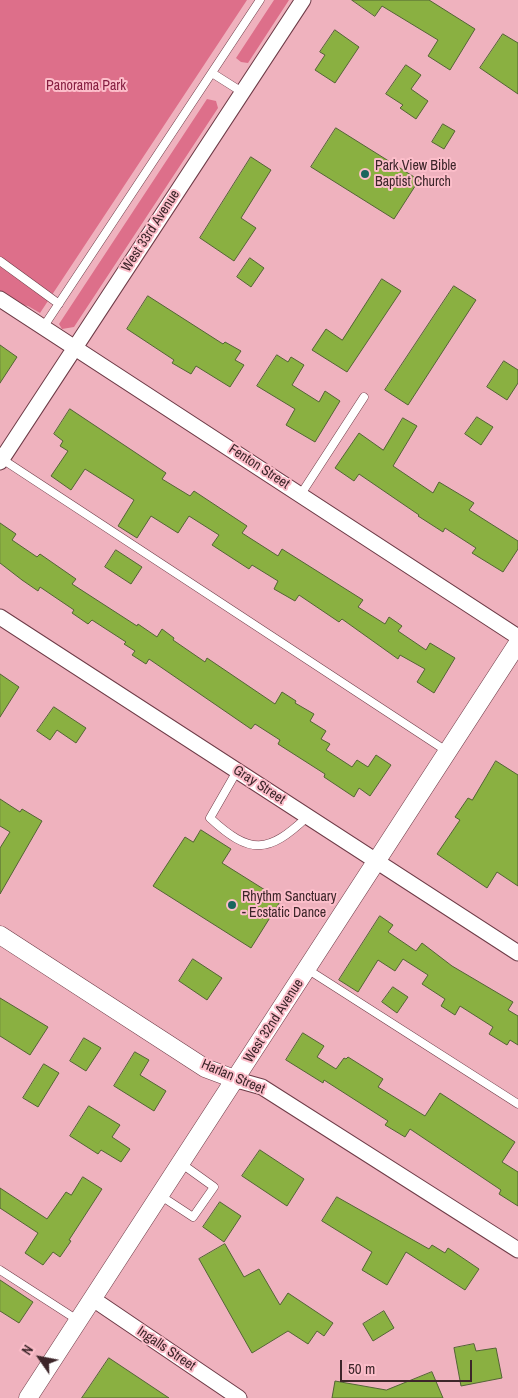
<!DOCTYPE html>
<style>
body{margin:0}
#map{position:relative;width:518px;height:1398px;overflow:hidden;background:#efb2be;font-family:"Archivo Narrow",sans-serif}
canvas{display:block}
.north{position:absolute;left:15px;top:1333px;width:50px;height:50px;-webkit-text-stroke:4px #fcbeca;paint-order:stroke;rotate:303deg;font-size:14px;font-weight:700;line-height:20px;text-align:center;color:#3d262a}
.north::after{content:'';display:block;margin:auto;width:18px;height:22px;background:#3d262a;clip-path:polygon(50% 0,100% 100%,50% 72%,0 100%)}
.scale{position:absolute;left:340px;top:1360px;width:132px;height:22px;box-sizing:border-box;border:2px solid #3d262a;border-top:0;padding-left:6px;font-size:15px;line-height:18px;white-space:nowrap;color:#3d262a;-webkit-text-stroke:4px #fcbeca;paint-order:stroke}
</style>
<div id="map">
<canvas width="518" height="1398"></canvas>
<div class="north">N</div>
<div class="scale">50 m</div>
</div>
<script>
const ctx = document.querySelector('canvas').getContext('2d');
ctx.lineJoin = 'round';
function fillPath(path, color) { ctx.fillStyle = color; ctx.fill(path, 'evenodd'); }
function trace(path, color, width, dash) { ctx.strokeStyle = color; ctx.lineWidth = width; ctx.lineCap = dash ? 'butt' : 'round'; ctx.setLineDash(dash || []); ctx.stroke(path); }
function write(font, color, halo, rows, align = 'center') {
  ctx.font = font + ' "Archivo Narrow",sans-serif'; ctx.lineWidth = 4; ctx.setLineDash([]); ctx.textBaseline = 'middle'; ctx.strokeStyle = halo; ctx.fillStyle = color; for (const [text, x, y, turn = 0] of rows) {
    ctx.save(); ctx.translate(x, y); ctx.rotate((+turn || 0) * Math.PI / 180); ctx.textAlign = isNaN(turn) ? turn : align; if (halo) ctx.strokeText(text, 0, 0); ctx.fillText(text, 0, 0); ctx.restore();
  }
}
const green = new Path2D(`
 M0 0H247L40 313 28 306 21 305 0 292Z
 M274 0H289L248 63 241 62 236 58Z
 M207 99 216 101 218 108 74 327 62 329 59 324Z`);
const building = new Path2D(`
 M352 0H429L475 29 450 70 428 56 438 40 382 6 375 16Z
 M335 30 359 47 335 83 315 70 325 55 320 52Z
 M503 34 518 43V94L480 68Z
 M406 65 421 75 411 89 428 101 416 119 400 108 403 105 386 94Z
 M443 124 455 131 444 149 432 142Z
 M336 128 419 180 394 219 311 167Z
 M251 157 271 170 241 218 256 228 234 261 200 238Z
 M250 258 264 268 251 287 237 277Z
 M382 279 401 291 347 372 312 350 326 329 342 340Z
 M454 286 476 300 408 405 385 390Z
 M148 296 223 344 225 342 241 351 235 360 244 365 230 387 196 366 191 374 172 363 174 360 127 329Z
 M0 345 17 357 0 383Z
 M277 355 288 362 291 357 304 365 292 385 319 402 325 391 340 401 315 442 286 425 295 409 257 386Z
 M504 361 518 370V383L507 400 487 387Z
 M70 409 166 473 162 479 190 496 194 491 247 526 242 533 278 556 282 549 363 600 358 607 385 624 389 617 402 626 398 631 426 650 430 643 455 658 434 693 417 682 425 669 400 655 398 659 342 619 339 622 299 595 295 601 274 589 278 581 252 565 249 569 212 545 219 535 189 516 178 533 151 516 137 538 118 526 134 500 85 469 71 490 51 476 68 451 60 446 63 441 54 434Z
 M477 417 493 427 481 445 465 434Z
 M403 418 417 426 393 466 433 493 439 482 474 503 469 510 518 541V549L503 572 472 553 476 548 445 528 443 532 418 516 419 515 359 474 354 481 335 468 359 433 383 450Z
 M0 523 16 534 12 540 37 557 40 554 76 579 72 584 137 626 138 624 157 637 162 629 174 638 173 640 205 662 207 658 275 704 282 692 296 701 295 703 314 714 310 721 326 731 321 739 330 744 326 750 352 767 357 760 368 767 376 755 391 765 370 796 359 788 354 797 324 777 325 774 278 744 280 740 255 724 251 729 149 659 146 664 132 655 135 651 124 644 126 642 92 620 88 624 72 613 74 610 40 587 38 591 22 580 0 563Z
 M116 550 142 567 131 584 105 567Z
 M0 674 19 687 0 717Z
 M54 707 86 728 76 743 57 730 50 740 37 731Z
 M496 761 518 775V886L497 872 487 888 437 854 460 820 455 817 468 798 472 800Z
 M0 799 20 812 22 809 42 821 0 894V848L10 832 0 826Z
 M201 830 231 849 222 863 281 900 251 948 153 886 185 837 193 842Z
 M380 916 393 925 388 932 416 951 422 943 452 966 513 1002 508 1010 518 1016V1045L510 1040 507 1045 489 1034 493 1027 460 1006 455 1015 441 1006 445 999 422 984 428 975 403 959 395 971 378 960 358 992 339 980Z
 M193 959 222 978 207 1000 179 981Z
 M393 987 408 997 397 1013 382 1002Z
 M0 998 48 1027 30 1055 0 1036Z
 M303 1033 324 1046 317 1057 336 1069 344 1058 346 1059 348 1057 383 1079 378 1087 425 1116 440 1093 515 1142 502 1162 518 1172V1206L499 1194 501 1190 410 1129 405 1137 385 1125 388 1121 324 1080 323 1083 286 1060Z
 M84 1038 101 1048 86 1071 70 1061Z
 M135 1052 149 1060 140 1075 166 1091 154 1111 114 1086Z
 M44 1064 59 1073 38 1107 23 1098Z
 M89 1106 120 1125 112 1137 130 1149 121 1162 101 1150 98 1154 70 1136Z
 M260 1150 304 1179 287 1206 242 1176Z
 M83 1177 102 1189 69 1240 71 1241 60 1257 53 1252 43 1265 25 1253 38 1233 0 1208V1188L47 1219 66 1192 71 1195Z
 M337 1197 429 1249 432 1245 445 1253 448 1248 479 1269 465 1290 406 1252 387 1285 362 1270 372 1252 322 1221Z
 M220 1202 241 1216 224 1242 203 1227Z
 M225 1244 244 1277 259 1269 280 1305 288 1293 333 1323 324 1336 317 1331 308 1344 288 1331 252 1353 199 1259Z
 M0 1280 33 1302 19 1323 0 1311Z
 M384 1311 394 1328 373 1341 363 1324Z
 M474 1344 476 1351 496 1348 502 1378 461 1386 454 1348Z
 M109 1358 169 1398H82Z
 M432 1372 443 1398H332L335 1381 386 1390Z`);
const service = new Path2D(`
 M212 73 242 92
 M0 261 59 304
 M44 326 260 0
 M2 459 448 752
 M301 494 364 397
 M237 771 210 818C250 855 268 854 307 817
 M307 969 518 1104
 M161 1196 193 1217 214 1187 182 1164
 M0 1270 79 1321`);
const minor = new Path2D(`
 M0 299 518 637
 M0 462 303 0
 M0 617 518 953
 M237 1080 262 1087 518 1250
 M93 1299 239 1398`);
const tertiary = new Path2D(`
 M0 935 205 1068 237 1080
 M28 1398 518 643`);
const markers = [
 [365,174,5,"#1a655e"],
 [232,905,5,"#1a655e"]
];
const parkNames = [
 ["Panorama Park",86,86]
];
const poiNames = [
 ["Park View Bible",375,166],
 ["Baptist Church",375,182],
 ["Rhythm Sanctuary",242,897],
 ["- Ecstatic Dance",242,913]
];
const streetNames = [
 ["West 33rd Avenue",151,231,-57],
 ["Fenton Street",259,467,33],
 ["Gray Street",259,785,33],
 ["West 32nd Avenue",274,1021,-57],
 ["Harlan Street",233,1077,23],
 ["Ingalls Street",166,1349,34]
];
fillPath(green, '#dd6f8a');
fillPath(building, '#8ab041');
trace(building, '#536435', 1);
trace(service, '#6e3b47', 9);
trace(minor, '#6e3b47', 17);
trace(tertiary, '#6e3b47', 19);
trace(service, '#fff', 8);
trace(minor, '#fff', 15);
trace(tertiary, '#fff', 18);
for (const [x, y, r, color] of markers) { const dot = new Path2D(); dot.arc(x, y, r, 0, 2 * Math.PI); ctx.fillStyle = color; ctx.fill(dot); trace(dot, '#fcbeca', 2); }
write('14px', '#861e41', '#fcbeca', parkNames);
write('14px', '#3d262a', '#fcbeca', poiNames, 'left');
write('14px', '#3d262a', '#fcbeca', streetNames);
</script>
